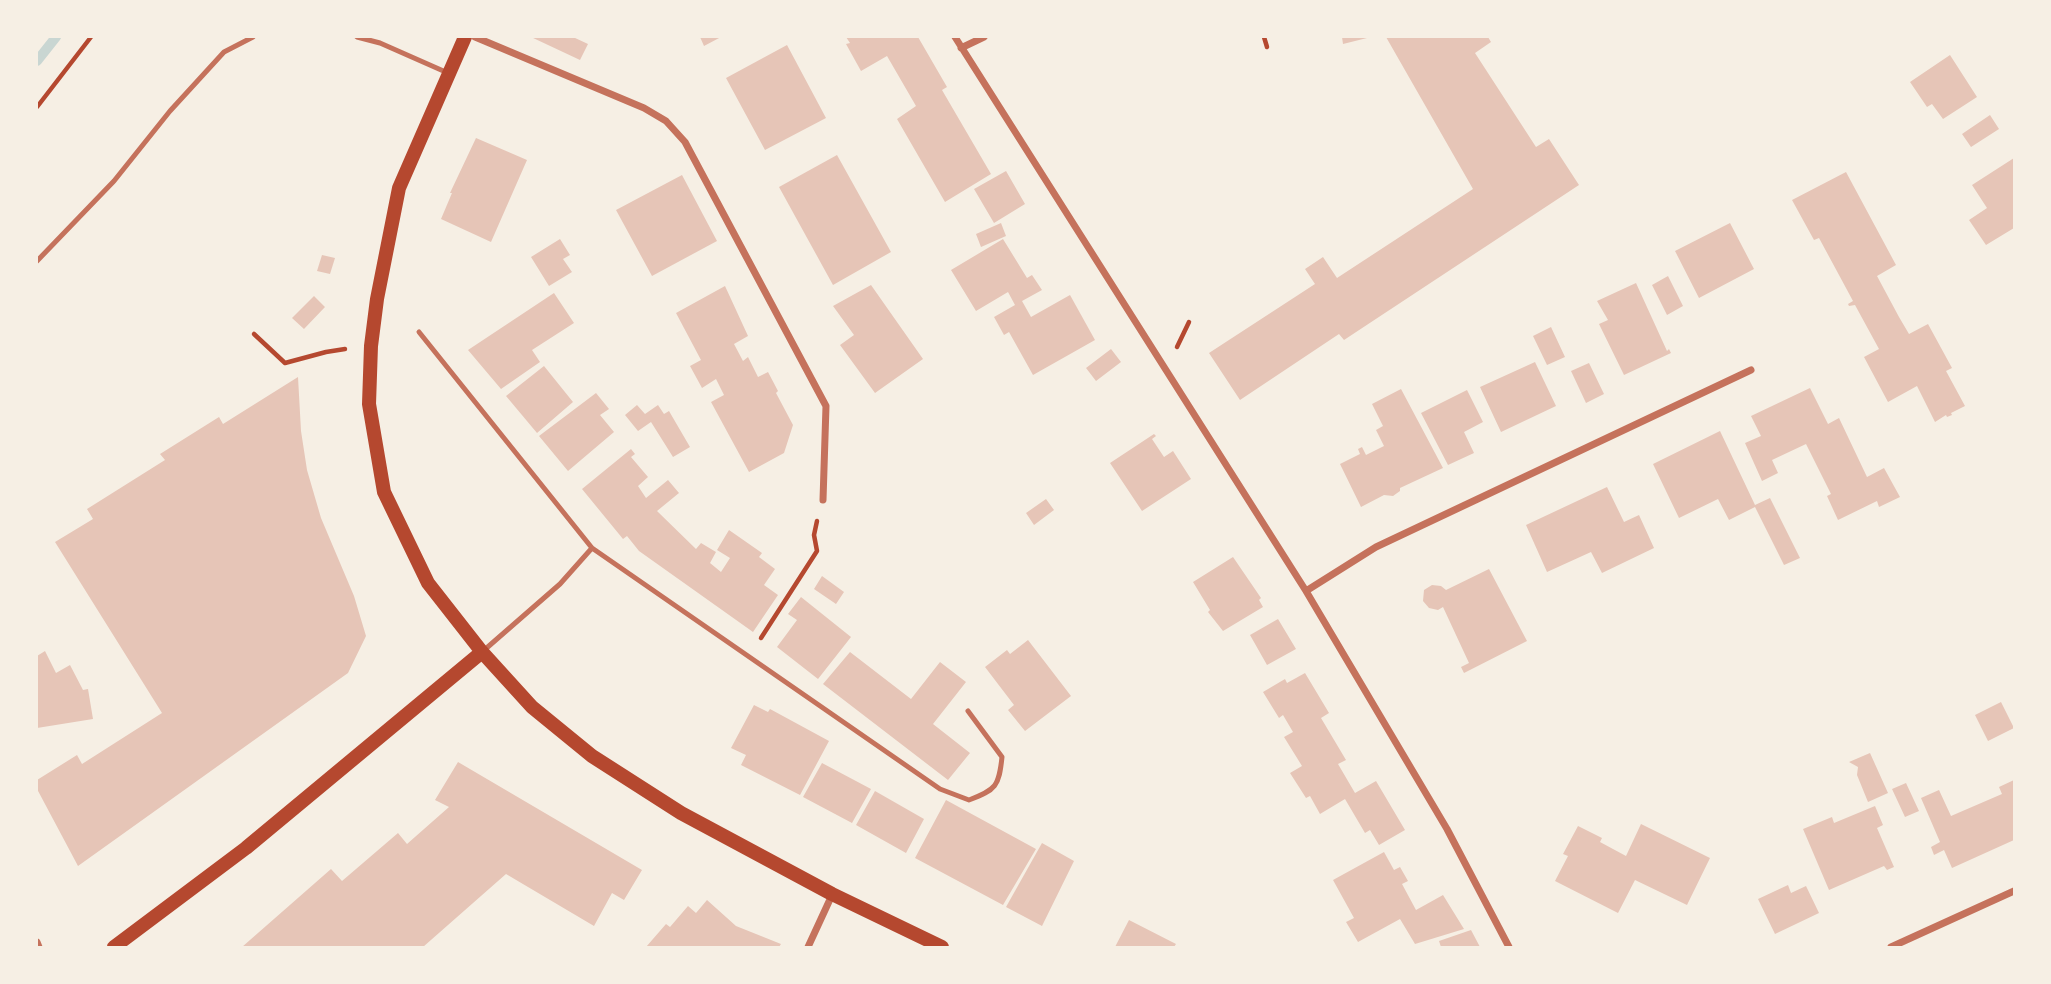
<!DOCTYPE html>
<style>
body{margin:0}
#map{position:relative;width:2051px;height:984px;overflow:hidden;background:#f6efe4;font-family:Montserrat,sans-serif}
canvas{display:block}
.frame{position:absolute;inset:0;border:38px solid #f6efe4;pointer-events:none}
</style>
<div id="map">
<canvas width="2051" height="984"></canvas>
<div class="frame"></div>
</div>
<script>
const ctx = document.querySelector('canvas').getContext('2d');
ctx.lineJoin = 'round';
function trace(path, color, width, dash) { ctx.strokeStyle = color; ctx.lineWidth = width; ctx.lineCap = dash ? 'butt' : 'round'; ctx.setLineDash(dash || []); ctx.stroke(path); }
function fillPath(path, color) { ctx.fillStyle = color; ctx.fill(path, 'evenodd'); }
const stream = new Path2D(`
 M37 61 56 37`);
const building = new Path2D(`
 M531 37H573L588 44 580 60Z
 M700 37H721L704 46Z
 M846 37H918L947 87 942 90 991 174 945 202 897 119 916 106 887 56 861 71 846 44 850 43Z
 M1342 37H1367V38L1343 44Z
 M1386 37H1488L1491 42 1475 53 1536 147 1549 139 1579 185 1344 340 1339 334 1240 400 1209 353 1315 284 1305 269 1323 257 1337 278 1473 189Z
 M787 45 826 118 765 150 726 78Z
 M1950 55 1977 97 1943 119 1932 104 1927 107 1910 82Z
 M1990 115 1999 129 1971 147 1962 134Z
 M476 138 527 160 491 242 441 219 452 193H450Z
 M837 155 891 252 833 285 779 187Z
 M2014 158V228L1986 245 1969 220 1987 208 1972 185Z
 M1006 171 1025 204 994 223 974 189Z
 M1846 172 1896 265 1877 276 1899 317 1909 334 1928 324 1952 368 1946 371 1965 406 1951 413 1952 415 1947 417 1946 415 1935 422 1917 386 1888 402 1864 357 1879 349 1855 305 1849 306 1848 304 1853 301 1839 275 1819 238 1814 240 1792 200Z
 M682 175 717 241 652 276 616 210Z
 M1001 223 1006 236 981 247 976 234Z
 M1730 223 1754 269 1699 298 1675 251Z
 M560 239 570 255 563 259 572 272 549 286 531 257Z
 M1003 239 1027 278 1032 275 1042 290 1022 301 1031 317 1070 295 1095 340 1033 375 1009 332 1004 335 994 317 1015 305 1008 292 976 311 951 270Z
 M322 255 335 258 330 274 317 271Z
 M1668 276 1683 306 1667 315 1652 285Z
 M1636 283 1667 351 1669 349 1671 353 1624 375 1599 324 1608 320 1597 301Z
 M871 285 923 359 875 393 840 345 854 335 833 306Z
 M725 286 748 336 734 344 743 361 748 357 758 377 768 372 778 391 776 393 793 425 784 453 749 472 711 402 724 395 716 379 702 388 690 366 701 360 676 313Z
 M554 293 574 323 532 350 540 362 501 389 468 350Z
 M314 296 325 307 304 329 292 318Z
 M1551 327 1565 357 1547 365 1533 336Z
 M1111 349 1121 362 1096 381 1086 368Z
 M1535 362 1556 406 1501 432 1480 387Z
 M1589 363 1604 394 1586 403 1571 371Z
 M544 366 573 402 537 433 506 396Z
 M298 377 301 431 307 470 321 518 354 596 366 636 348 673 78 866 37 789V780L77 755 82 764 162 713 55 542 93 519 87 509 165 460 160 454 219 417 223 424Z
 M1810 388 1828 424 1839 418 1867 477 1884 468 1900 497 1879 507 1877 501 1838 520 1827 496 1831 494 1806 444 1772 460 1778 473 1762 481 1745 443 1761 436 1751 416Z
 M1401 389 1443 468 1400 488V491L1393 496 1384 495 1361 507 1340 464 1360 454 1358 449 1362 447 1366 455 1384 446 1376 430 1383 426 1372 404Z
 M1467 390 1483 422 1464 432 1474 453 1448 465 1421 413Z
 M596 393 609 409 600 415 614 432 568 471 539 436Z
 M637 405 645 414 658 405 664 414 669 411 690 447 673 457 651 422 638 431 625 415Z
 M1720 431 1755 505 1770 498 1800 558 1784 565 1755 507 1729 520 1718 499 1679 518 1653 464Z
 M1154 434 1156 436 1152 439 1164 457 1173 451 1191 479 1142 511 1110 463Z
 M631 449 635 454 631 457 648 477 638 486 646 498 668 480 679 493 657 511 696 549 701 543 716 552 710 563 721 572 730 558 717 550 729 530 762 553 759 557 775 569 764 585 778 595 753 632 639 551 627 536 623 539 582 489Z
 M1607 487 1624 522 1639 515 1654 548 1602 573 1591 552 1547 572 1526 525Z
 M1046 499 1054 510 1034 525 1026 513Z
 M1233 557 1261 598 1259 600 1263 607 1223 631 1208 612 1210 610 1193 582Z
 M1489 569 1527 641 1464 673 1461 667 1469 663 1443 607 1438 610 1429 608 1423 601 1424 590 1432 585 1441 586 1446 590Z
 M822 576 844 592 836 604 814 589Z
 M801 597 851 637 818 679 777 647 797 620 788 614Z
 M1278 619 1296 649 1267 665 1250 635Z
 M1028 640 1071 696 1025 731 1008 710 1014 705 985 667 1007 650 1010 654Z
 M45 651 56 673 70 665 83 690 88 689 93 719 37 728V656Z
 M850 652 911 699 940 662 966 682 933 724 970 753 948 780 823 684Z
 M1305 673 1329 713 1321 718 1346 760 1338 764 1355 793 1376 781 1405 830 1379 845 1370 830 1365 833 1345 799 1320 814 1310 796 1306 798 1290 773 1302 766 1284 737 1293 732 1283 715 1279 718 1263 692 1285 679 1287 683Z
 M2001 702 2014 728 1988 741 1975 715Z
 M754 705 768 712 770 709 829 741 800 795 741 765 746 755 731 748Z
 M1870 753 1888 793 1868 802 1857 775 1858 767 1849 762Z
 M458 762 642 870 624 900 612 893 594 926 506 874 423 947H242L331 869 342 881 398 833 407 844 449 807 435 800Z
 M822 763 871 789 852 823 803 797Z
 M2014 780V840L1952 868 1944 850 1934 855 1931 847 1940 842 1921 798 1939 790 1951 816 2002 794 1999 787Z
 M1906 783 1919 811 1905 817 1892 789Z
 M875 791 924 819 906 853 856 825Z
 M946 800 1036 849 1003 905 915 858Z
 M1875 806 1883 825 1877 828 1894 867 1887 870 1884 866 1829 890 1803 829 1832 817 1834 823Z
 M1641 824 1710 858 1687 905 1635 880 1618 913 1555 881 1568 856 1563 854 1578 826 1602 838 1600 842 1626 856Z
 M1042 843 1074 861 1042 926 1006 907Z
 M1384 852 1394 870 1400 867 1408 881 1402 884 1416 910 1443 895 1464 929 1415 944 1400 919 1358 942 1346 922 1354 918 1333 880Z
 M1788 885 1791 893 1806 886 1819 913 1775 934 1758 899Z
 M707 900 736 926 781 944 779 947H646L666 924 670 927 688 906 696 913Z
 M1129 920 1176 944 1174 947H1115Z
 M1471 930 1480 947H1441L1439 941Z`);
const path = new Path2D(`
 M1264 37 1267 47
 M37 107 91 37
 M254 334 285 363 326 352 345 349
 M1177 347 1189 322
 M761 638 817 551 814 535 817 521`);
const service = new Path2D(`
 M357 37 380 43 448 73
 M37 261 114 181 170 111 224 52 253 37
 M419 332 592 548 560 584 482 652
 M592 548 940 789 969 800C996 790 999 786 1002 757L968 711`);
const minor = new Path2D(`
 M475 37 644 108 666 121 685 142 826 406 823 500
 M955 37 1306 591 1447 829 1509 947
 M961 48 984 37
 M1306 591 1376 547 1751 370
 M37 942 39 947
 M808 947 832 895
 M1891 947 2014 891`);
const secondary = new Path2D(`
 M465 37 399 188 377 299 371 346 369 404 384 492 428 583 482 652 532 707 592 756 681 813 832 894 942 947
 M114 947 246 848 482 652`);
trace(stream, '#c9d6d2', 10);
fillPath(building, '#e6c5b7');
trace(path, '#b5482f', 4.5);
trace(service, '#c5725c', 5);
trace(minor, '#c5725c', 7);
trace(secondary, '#b5482f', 14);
</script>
